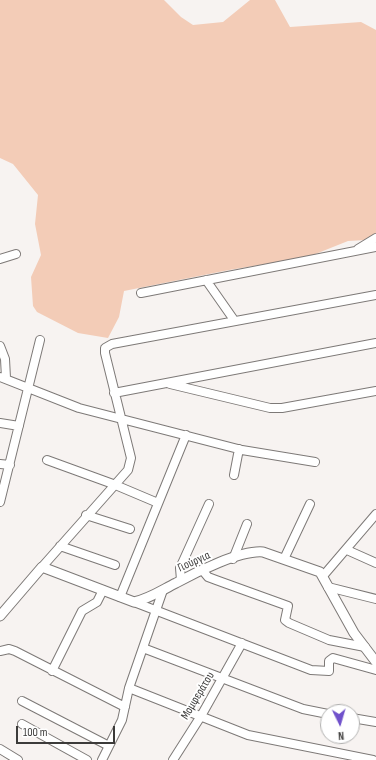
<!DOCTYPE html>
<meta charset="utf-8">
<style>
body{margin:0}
#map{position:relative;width:376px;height:760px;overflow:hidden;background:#f7f3f1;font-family:"Sofia Sans Condensed",sans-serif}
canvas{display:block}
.north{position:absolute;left:320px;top:704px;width:40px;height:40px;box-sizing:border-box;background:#fff;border:1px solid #b1b1b0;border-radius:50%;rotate:175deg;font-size:11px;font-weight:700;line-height:16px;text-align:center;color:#3c3b3a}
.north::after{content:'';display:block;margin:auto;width:14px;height:18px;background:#7051cb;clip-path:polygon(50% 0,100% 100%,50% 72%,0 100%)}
.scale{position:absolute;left:16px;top:726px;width:99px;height:18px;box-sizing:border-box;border:2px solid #3c3b3a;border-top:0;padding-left:5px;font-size:12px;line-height:14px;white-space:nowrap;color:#3c3b3a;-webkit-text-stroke:3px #fff;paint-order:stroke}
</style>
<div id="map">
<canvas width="376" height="760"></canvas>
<div class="north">N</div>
<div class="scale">100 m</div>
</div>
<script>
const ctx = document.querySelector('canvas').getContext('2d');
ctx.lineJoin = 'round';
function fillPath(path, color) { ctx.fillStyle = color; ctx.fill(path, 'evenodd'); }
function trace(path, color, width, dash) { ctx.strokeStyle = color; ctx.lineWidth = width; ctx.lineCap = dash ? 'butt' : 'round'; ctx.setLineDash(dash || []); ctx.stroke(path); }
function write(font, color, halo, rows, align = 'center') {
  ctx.font = font + ' "Sofia Sans Condensed",sans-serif'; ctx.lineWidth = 4; ctx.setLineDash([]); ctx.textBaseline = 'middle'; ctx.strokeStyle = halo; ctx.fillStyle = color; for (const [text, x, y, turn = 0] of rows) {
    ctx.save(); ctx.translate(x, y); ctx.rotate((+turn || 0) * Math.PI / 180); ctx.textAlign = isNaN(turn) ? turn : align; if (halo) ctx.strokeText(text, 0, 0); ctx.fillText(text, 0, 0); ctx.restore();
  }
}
const green = new Path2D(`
 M0 0H164L181 17 193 25 223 22 250 0H275L290 27 361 22 376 30V246L366 240 348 241 308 257 229 270 124 291 119 317 108 338 78 333 37 312 33 306 31 277 41 255 35 224 38 195 13 164 0 158Z`);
const minor = new Path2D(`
 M358 249 376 238
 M0 259 16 254
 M206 280 234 320
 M141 293 376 247
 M0 346 5 359 6 378
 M0 377 79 408 242 450 315 462
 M170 384 270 408H282L376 391
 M114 393 376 343
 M0 423 19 426
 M47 460 113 484 158 503
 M0 464 10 465
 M234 475 239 449
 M0 502 40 340
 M86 515 130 529
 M60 546 115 565
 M347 550 376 563
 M233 559 247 524
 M284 559 310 504
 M42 567 128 470 131 458 105 353V348L112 344 376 295
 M203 571 208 577 216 580 288 606 285 620 289 623 329 640 365 647
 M323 576 376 514
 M181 580 180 568 209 504
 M328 587 376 599
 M120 597 186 435
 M134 602 311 670 329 671V661L333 658 376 670
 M143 648 303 709 328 714
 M0 651 9 649 15 651 125 707
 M52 671 82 611 97 602 103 590
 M129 688 248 735 373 760
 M22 701 109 746
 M352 718 376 722
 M22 724 87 760
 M0 749 18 760
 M102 760 122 720 129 688 163 590
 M173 760 201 716 242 643`);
const tertiary = new Path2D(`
 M0 616 42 567 134 602C149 599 162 590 176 583 196 572 241 550 263 552L320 572 354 633 376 662`);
const streetNames = [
 ["Γιούργια",194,562,-24],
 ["Μομφεράτου",198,696,-59]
];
fillPath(green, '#f3ccb7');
trace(minor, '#7d7977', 10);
trace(tertiary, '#7d7977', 11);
trace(minor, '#fff', 8);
trace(tertiary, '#fff', 9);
write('12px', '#3c3b3a', '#fff', streetNames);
</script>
